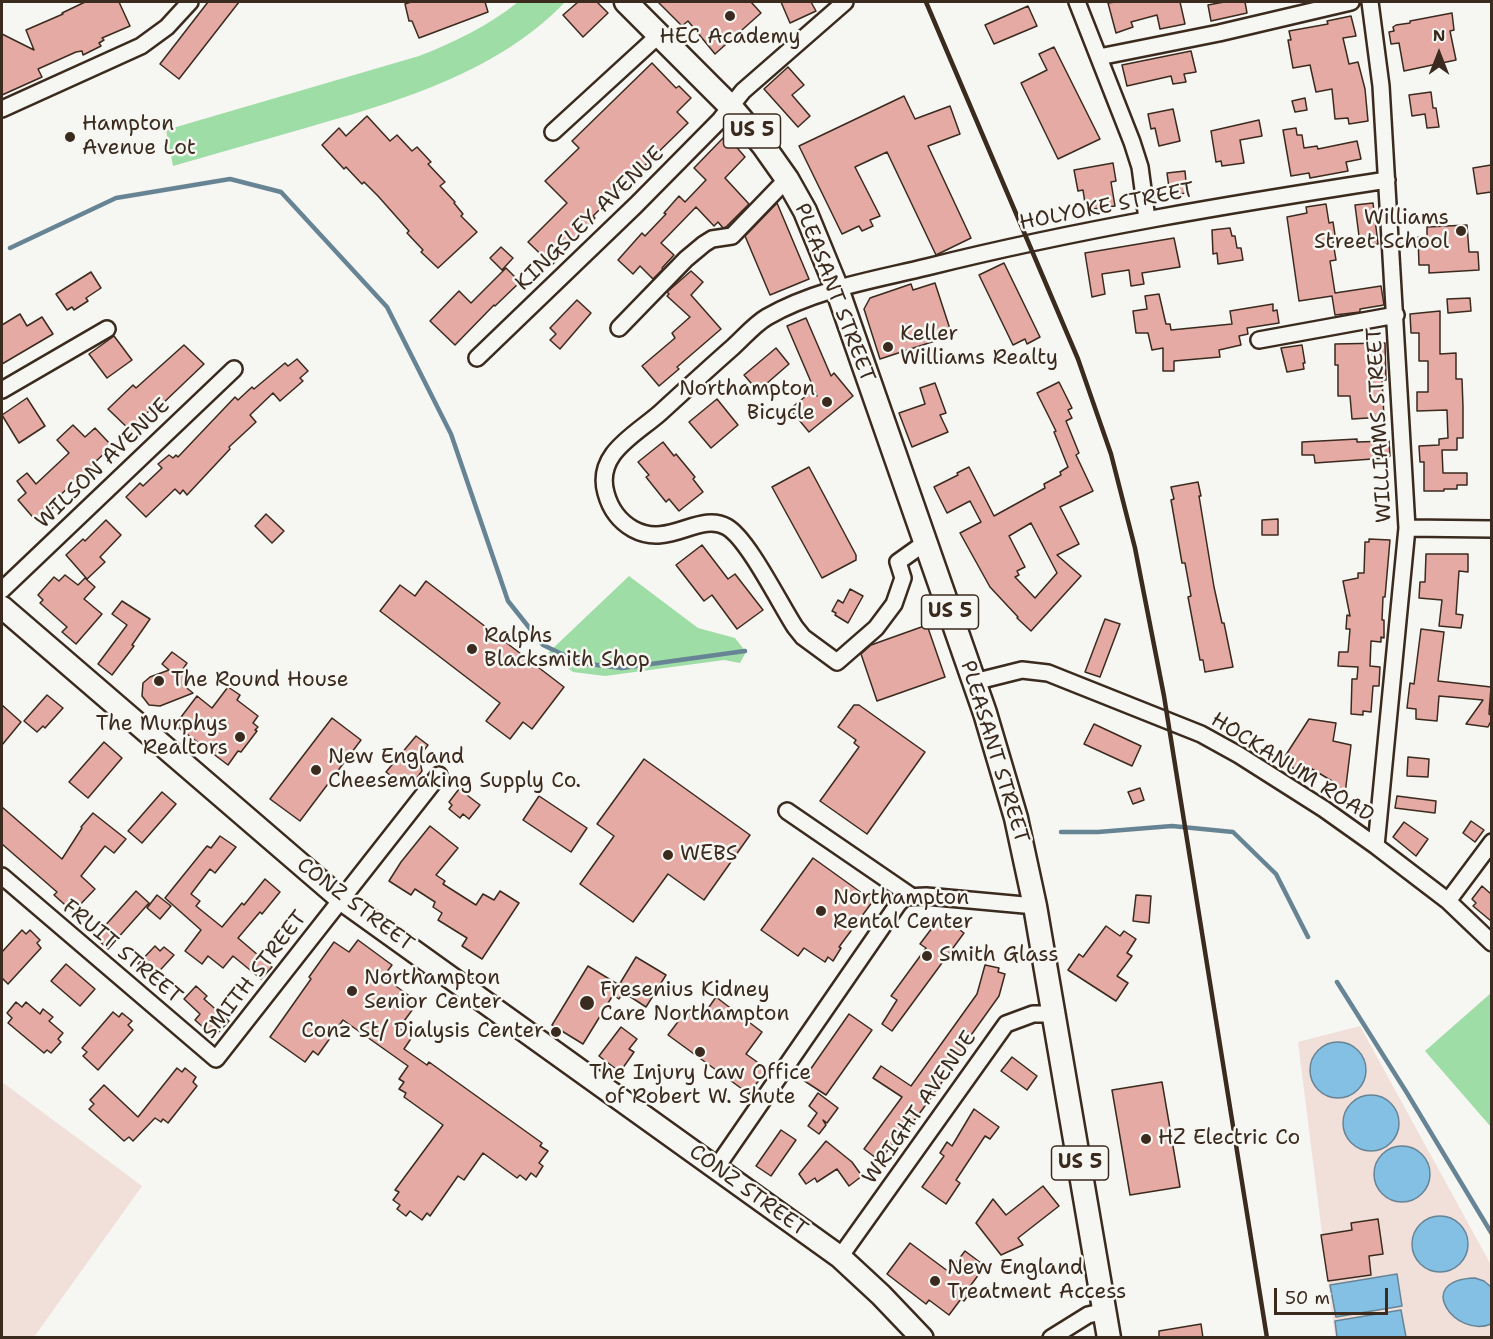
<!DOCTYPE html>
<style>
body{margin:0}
#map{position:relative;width:1493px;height:1339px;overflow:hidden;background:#f6f6f2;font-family:"Shantell Sans",sans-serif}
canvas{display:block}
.frame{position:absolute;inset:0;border:3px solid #3b2a1e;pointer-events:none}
.north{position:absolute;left:1409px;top:24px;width:60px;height:60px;-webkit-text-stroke:4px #f6f6f2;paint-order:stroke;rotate:0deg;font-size:16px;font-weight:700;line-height:24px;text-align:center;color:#3b2a1e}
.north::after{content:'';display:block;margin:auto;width:21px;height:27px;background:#3b2a1e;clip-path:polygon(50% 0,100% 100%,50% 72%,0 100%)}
.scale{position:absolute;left:1274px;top:1288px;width:114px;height:27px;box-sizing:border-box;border:3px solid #3b2a1e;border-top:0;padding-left:8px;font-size:18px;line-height:21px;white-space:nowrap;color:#3b2a1e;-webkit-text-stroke:4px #f6f6f2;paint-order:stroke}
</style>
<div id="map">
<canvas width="1493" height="1339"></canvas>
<div class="frame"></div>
<div class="north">N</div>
<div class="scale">50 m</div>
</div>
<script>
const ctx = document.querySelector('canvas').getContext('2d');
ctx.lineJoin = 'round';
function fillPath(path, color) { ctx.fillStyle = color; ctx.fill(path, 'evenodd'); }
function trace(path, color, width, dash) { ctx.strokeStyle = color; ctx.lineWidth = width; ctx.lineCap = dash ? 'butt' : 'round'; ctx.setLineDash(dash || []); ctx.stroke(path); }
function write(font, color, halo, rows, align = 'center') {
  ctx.font = font + ' "Shantell Sans",sans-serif'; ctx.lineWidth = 5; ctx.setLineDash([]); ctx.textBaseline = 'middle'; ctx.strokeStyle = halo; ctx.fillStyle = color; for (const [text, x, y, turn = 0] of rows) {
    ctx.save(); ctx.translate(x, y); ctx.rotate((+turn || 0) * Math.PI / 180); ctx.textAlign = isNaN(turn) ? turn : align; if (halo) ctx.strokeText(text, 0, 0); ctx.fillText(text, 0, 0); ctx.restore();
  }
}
const built = new Path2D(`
 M1360 1026 1491 1265V1337H1335L1298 1042Z
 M2 1082 142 1186 34 1337H2Z`);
const green = new Path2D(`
 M518 2H565C498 72 400 101 309 127 264 140 218 153 173 166L166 130 419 56C455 42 488 26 518 2Z
 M629 576 698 628 735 638 746 652 740 663 724 660 605 676 573 672 548 653Z
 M1491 993 1492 994 1491 1127 1425 1051Z`);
const water = new Path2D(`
 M1310 1070a28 28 0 1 1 56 0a28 28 0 1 1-56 0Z
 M1343 1123a28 28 0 1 1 56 0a28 28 0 1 1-56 0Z
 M1374 1174a28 28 0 1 1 56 0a28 28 0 1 1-56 0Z
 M1412 1244a28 28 0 1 1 56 0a28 28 0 1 1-56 0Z
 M1397 1274 1402 1306 1336 1317 1330 1285Z
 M1475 1278 1484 1281 1491 1287V1324C1456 1339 1412 1280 1475 1278Z
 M1401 1310 1406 1337H1337L1335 1321Z`);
const stream = new Path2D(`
 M10 248 116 198 230 179 281 192 387 307 451 434 508 601 543 645 581 663 622 668 745 651
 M1061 832H1098L1172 826 1233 832 1276 874 1308 937
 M1337 982 1407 1093 1492 1234`);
const building = new Path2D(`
 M85 2H119L130 26 102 38 104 40 99 43 101 46 83 55 82 51 76 52 38 69 42 77 2 95V34L34 50 26 30 63 14 62 13Z
 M208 2H239L179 79 160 64Z
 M411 2H485L488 12 419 38 412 21H409L405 4Z
 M578 2H597L608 13 583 37 563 15Z
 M658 2H751L761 13 715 54 688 21 682 26Z
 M781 2H811L816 11 790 23Z
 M1115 2H1180L1185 24 1160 29 1157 15 1131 22 1133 27 1116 33 1108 3Z
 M1224 2H1245L1247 13 1211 21 1208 5Z
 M1028 6 1037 26 994 44 985 25Z
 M1452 13 1454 30 1450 31 1456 60 1404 71 1399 43 1391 44 1389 32 1394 31 1393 27 1396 25 1410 23V21Z
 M1351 16 1356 36 1343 38 1349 64 1358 62 1365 89 1368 121 1349 124 1348 118 1335 119 1332 89 1316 92 1310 65 1293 68 1288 40H1291L1289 31 1328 24 1327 21Z
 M1054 47 1100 139 1058 159 1021 83 1047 70 1039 54Z
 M1191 51 1196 72 1184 74 1186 82 1173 84 1171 76 1127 86 1122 65Z
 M652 63 676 88 679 86 691 98 677 112 688 123 593 216 595 218 567 245 569 247 552 265 528 242 567 203 545 181 579 148 572 141Z
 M788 67 804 85 792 95 810 116 798 127 764 89Z
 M1431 92 1433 108H1436L1439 127 1427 128 1425 114 1412 116 1409 95Z
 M904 96 915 119 950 106 960 134 928 146 971 238 936 255 887 152 855 167 880 216 870 220 873 226 862 231 859 226 842 234 799 146Z
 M1305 98 1307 110 1295 112 1292 101Z
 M1173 109 1180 141 1159 146 1155 128 1151 129 1148 114Z
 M367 116 390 141 397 135 412 151 417 147 431 162 428 164 445 182 440 186 455 202 454 203 463 214 461 216 477 232 438 268 421 252 423 250 407 233 409 231 378 196 364 182 362 184 346 167 344 169 322 145 339 128 346 136Z
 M1259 120 1262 136 1240 140 1244 163 1222 166 1221 161 1216 162 1211 131Z
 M1296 128 1297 135H1302L1304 148 1317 146 1318 149 1357 141 1361 159 1346 162 1348 171 1310 178 1309 173 1291 176 1283 130Z
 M726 135 745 157 725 178 749 204 726 227 723 228 718 222 714 226 696 207 661 243 674 255 662 268 663 269 653 279 640 266 633 274 618 260 642 233 645 236 666 214 664 213 679 196 685 202 706 180 694 168Z
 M1113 163 1116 181 1111 182 1115 206 1086 210 1083 190 1078 191 1074 170Z
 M1491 165V192L1477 194 1473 168Z
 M1185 171 1187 193 1170 195 1167 173Z
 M777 203 809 279 770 295 745 236Z
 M1373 203 1378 244 1366 246 1365 240H1362L1361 236H1359L1355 205Z
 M1326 204 1329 223 1333 222 1336 241 1333 242 1336 260 1330 261 1335 293 1381 286 1384 305 1360 309V312L1335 315 1332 296 1299 301 1287 217 1307 213 1306 207Z
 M1467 225 1469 252H1478L1479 270 1429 273V265H1419L1418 237 1427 236V227Z
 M1230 228 1232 236H1235L1237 248H1241L1243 260 1218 264 1217 253 1213 254 1212 230Z
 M1174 238 1180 267 1142 273 1144 284 1131 286 1129 270 1102 274 1105 294 1092 297 1085 253Z
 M501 247 513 258 502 270 490 258Z
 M1004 263 1040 337 1027 344 1025 339 1013 345 979 275Z
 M506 268 520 282 495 306 494 305 455 345 430 321 459 291 471 303Z
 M691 271 703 282 691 295 721 329 677 367 679 369 659 386 642 366 675 338 672 333 690 317 667 296 669 294 667 292Z
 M91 272 101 288 86 298 88 301 74 310 72 307 67 310 56 294Z
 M935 283 950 329 947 337 880 359 864 309 870 298 911 284 913 290Z
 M1159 294 1165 320 1166 324H1170L1171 330 1232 324 1230 311 1273 304V311L1277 310 1279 323 1247 328 1248 334 1239 336 1241 345 1219 350 1220 357 1174 361V371H1163V348L1152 350 1148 333H1136L1133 311 1147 309 1145 296Z
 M1470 298 1471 311 1448 313 1447 299Z
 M577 300 591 313 560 349 550 340 556 334 550 328Z
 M1440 311V354L1456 353V379H1462L1463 407V438H1457V450H1442L1443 473H1467V485H1457V489H1444V491H1424V462H1420L1419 446 1439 445V439L1448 438 1447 410 1417 411V392H1428V361H1419V333H1411L1410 314Z
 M20 314 27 326 42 317 53 334 2 364V325Z
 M806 318 831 376 834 373 853 396 809 432 790 409 812 391 817 396 787 326Z
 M114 336 132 360 107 378 89 354Z
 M1385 343 1386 380H1382L1384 417 1352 419 1350 396H1338V365H1335V344Z
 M184 345 204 364 159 407 156 404 140 420 143 424 133 433 108 409 133 385 136 388Z
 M1302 345 1305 363H1303L1304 369 1287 372 1281 348Z
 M776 348 789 364 758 391 744 375Z
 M297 359 308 371 300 378 303 381 280 401 273 393 250 415 256 422 229 447 230 449 187 495 183 490 180 494 175 489 146 517 126 497 140 483 143 486 162 468 158 464 169 455 173 458 176 455 178 457 235 397 238 400 252 387 254 389 285 363 288 366Z
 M1059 382 1072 408 1068 410 1072 418 1066 421 1079 453 1076 455 1093 491 1060 507 1079 544 1057 555 1081 576 1031 631 1017 618 1018 617 990 587 960 533 981 522 970 501 947 513 934 487 958 475 957 473 969 467 994 516 1045 488 1044 484 1061 475 1060 472 1068 467 1054 432 1056 431 1037 393ZM1031 523 1057 573 1035 598 1015 577 1019 575 1017 571 1025 567 1009 536Z
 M935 383 946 413 940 415 948 432 912 447 899 413 925 404 920 388Z
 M27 398 45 426 19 443 2 415Z
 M717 399 738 425 711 448 689 422Z
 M73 425 85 437 95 428 112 446 52 503 55 506 37 522 18 500 26 493 17 481 27 473 36 484 69 453 57 440Z
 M1357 439V442L1389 441 1390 456 1387 458 1315 463 1314 455H1302V442Z
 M663 442 674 456 676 454 695 477 693 479 703 492 679 511 669 499 666 502 646 477 649 475 638 462Z
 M809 467 856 555V560L822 578 772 487Z
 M1198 482 1201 496H1199L1214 587 1222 623H1224L1233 667 1205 672 1203 660H1200L1188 597 1191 596 1185 563H1182L1171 500 1174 499 1171 487Z
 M266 514 284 531 272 543 255 526Z
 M1278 519V535H1262V520Z
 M106 520 121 535 100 557 105 562 87 579 66 555 83 539 85 541Z
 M1369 539 1390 540 1385 597H1383L1382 620H1384V638L1381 637V642L1371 641 1370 666 1380 667 1379 686H1373L1371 712 1363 711V715L1351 714 1352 679H1357L1358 667 1338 666 1339 652H1348L1350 629H1346L1347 615 1350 616 1343 581 1358 578V573H1364L1365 542H1369Z
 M702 545 728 579 735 574 763 610 737 629 712 595 704 601 676 565Z
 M1426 554H1468V572L1459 571 1456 614 1463 615 1461 628 1439 626 1442 600 1419 598 1420 582H1425Z
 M65 575 78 585 85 578 95 587 84 599 102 614 76 644 62 632 67 627 40 603 43 600 38 595 54 577 59 581Z
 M426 581 564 687 532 729 523 722 510 739 486 721 500 703 380 611 400 585 415 596Z
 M850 589 863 596 848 623 835 615 836 613 832 611 838 600 843 603Z
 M122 601 150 619 132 645 134 646 112 675 98 664 127 625 112 614Z
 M1105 619 1120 624 1100 677 1085 672Z
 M927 625 945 677 877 701 861 654 871 645Z
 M1421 629 1444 632 1438 681 1491 687 1489 714 1491 715V721L1488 727 1466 724 1483 700 1439 696 1437 721 1416 719V709L1407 708 1410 683 1414 684Z
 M172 652 187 663 183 669 190 674 183 685 193 693 160 706 149 705 142 696 143 683 150 677 169 670 162 664Z
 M228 687 240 695 237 700 258 716 253 723 258 727 255 730 257 731 241 752 238 751 228 765 175 725 197 696 212 708Z
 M47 695 63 708 45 728 43 726 37 732 24 721Z
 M2 705 21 722 2 745Z
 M854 705H859L925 752 867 834 820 801 859 747 854 743 856 740 838 727Z
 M332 718 361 740 300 821 270 799Z
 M1309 719 1336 723 1333 741 1351 745 1345 794 1330 791 1332 781 1312 769 1307 777 1282 761Z
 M1094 724 1141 746 1132 766 1084 744Z
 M416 736 428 745 419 757 422 771 413 783 403 775 398 781 386 772Z
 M104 742 122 758 88 798 69 782Z
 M1408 757 1429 759 1428 777 1407 776Z
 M644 759 750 835 704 900 668 874 633 922 580 884 614 836 597 824Z
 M1140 788 1144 800 1133 804 1128 792Z
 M459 789 480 805 469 819 463 814 460 818 449 809 452 805 449 802Z
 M162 792 176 804 142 843 128 831Z
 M539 796 587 828 571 852 523 820Z
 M1397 796 1436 801 1435 813 1395 808Z
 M2 807 62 859 82 828 81 827 93 813 126 839 114 853 105 846 81 876 95 889 73 912 54 895 57 892 2 844Z
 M1471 821 1484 830 1475 842 1463 833Z
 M1404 822 1428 839 1416 856 1393 837Z
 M430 826 458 848 436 875 445 881 443 884 476 905 483 894 494 900 500 891 519 903 482 959 462 946 467 938 438 920 442 913 433 907 435 902 415 889 411 895 389 881 401 862Z
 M220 836 236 847 215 873 210 869 191 894 200 901 196 906 222 927 242 903 244 905 265 879 280 892 262 914 260 912 238 938 272 967 261 979 233 956 223 968 208 956 202 964 185 951 201 930 165 898 207 846 211 848Z
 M813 858 873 901 839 947 841 948 833 961 828 957 825 962 804 948 798 956 761 930Z
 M1482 886 1491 894V921L1473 906 1476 903 1472 899Z
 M136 891 149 903 108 949 95 937Z
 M157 895 171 906 160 919 147 908Z
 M1136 895 1151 896 1149 923 1133 921Z
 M941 916 964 933 892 1031 882 1024 897 1000 891 996 926 948 920 944Z
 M1106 926 1120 936 1124 931 1136 939 1127 953 1132 956 1117 976 1128 983 1116 1001 1068 970 1079 954 1083 957Z
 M22 930 26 934 30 930 40 940 37 943 41 948 8 984 2 978V952Z
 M358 940 392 965 383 977 418 1002 399 1028 412 1037 404 1049 427 1065 429 1062 542 1143 540 1146 548 1151 539 1163 543 1166 536 1177 531 1173 526 1180 520 1175 517 1178 483 1153 464 1180 458 1176 430 1216 427 1213 422 1220 410 1211 406 1216 397 1209 400 1205 393 1200 399 1192 395 1190 443 1125 404 1097 406 1093 399 1089 404 1082 399 1079 408 1066 343 1020 318 1055 313 1051 305 1062 270 1037 311 979 309 977 334 942 349 952Z
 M155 946 160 951 164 947 174 955 153 978 138 964Z
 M636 957 666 975 646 1007 623 992 619 999 613 995 583 1044 552 1025 588 966 619 985Z
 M66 964 95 989 80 1006 51 981Z
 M985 965 999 968 998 972 1005 974 999 996 969 1038 972 1040 922 1110 910 1126 907 1124 880 1161 864 1149 902 1097 873 1078 881 1066 911 1086 977 994Z
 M196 986 207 996 204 999 229 1021 214 1037 195 1020 200 1014 184 999Z
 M716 997 762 1032 746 1054 767 1069 749 1094 668 1035 686 1011 700 1020Z
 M16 1002 22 1007 26 1002 40 1014 43 1009 53 1017 49 1021 63 1033 58 1039 61 1042 51 1053 47 1050 44 1053 8 1023 12 1018 7 1013Z
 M113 1012 119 1017 122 1013 132 1021 128 1025 133 1030 98 1070 83 1056 87 1052 82 1048Z
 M849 1014 872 1030 826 1095 803 1080Z
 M621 1027 637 1039 629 1049 634 1052 620 1072 599 1056Z
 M1012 1057 1037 1076 1027 1090 1001 1071Z
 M177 1068 182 1072 185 1068 196 1077 193 1082 197 1086 168 1123 163 1119 161 1122 155 1118 133 1141 129 1137 124 1141 89 1109 94 1104 90 1100 104 1085 138 1117Z
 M1162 1082 1180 1187 1130 1195 1112 1090Z
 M818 1093 838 1108 827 1123 823 1120 826 1125 819 1134 808 1126 817 1113 809 1106Z
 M974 1109 999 1127 990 1139 985 1136 956 1180 960 1183 946 1204 922 1187 944 1156 940 1153 947 1142 952 1146Z
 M781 1130 796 1140 771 1176 756 1166Z
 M826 1141 852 1162 862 1176 849 1186 837 1169 817 1182 815 1178 806 1184 799 1174Z
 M1043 1186 1059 1206 1018 1238 1023 1245 1001 1255 976 1223 993 1199 1006 1215Z
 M1378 1219 1383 1254 1369 1256 1371 1275 1328 1281 1321 1235 1352 1230 1351 1223Z
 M910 1243 949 1272 965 1251 985 1266 968 1289 971 1291 964 1301 961 1299 949 1315 929 1300 926 1304 887 1274Z
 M1201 1324 1203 1338H1159V1331Z`);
const street = new Path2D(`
 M1077 2 1132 142 1140 167 1147 219
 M1370 2 1381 86 1407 528 1376 846
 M1099 57 1219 33 1351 2
 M2 109 141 46 167 27 190 2
 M553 132 660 34
 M619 328 686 259 704 244 712 239 732 236 787 179
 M1259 340 1396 315
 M477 358 636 205 720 120 743 91 845 2
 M2 390 107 329
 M1407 528 1492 529
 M926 542 898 562 903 578 894 604 876 628 837 662 803 637 795 627C780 604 748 539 727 527 699 511 669 549 633 529 619 521 610 508 606 493 595 454 635 435 660 413 684 391 708 369 733 347 744 337 755 324 767 317 816 289 873 280 927 267 1079 229 1232 204 1387 180
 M2 590 234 369
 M974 682 1022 670 1048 673 1201 734 1239 755 1324 809 1376 846 1448 901 1492 943
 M787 811 911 896
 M2 876 216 1059 439 775
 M1448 901 1492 842
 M716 1168 898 904 905 897 926 896 1035 906
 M840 1257 1006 1024 1033 1014H1054
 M1051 1338 1088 1315 1105 1311`);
const secondary = new Path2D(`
 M2 607 341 899 840 1257 881 1295 922 1338`);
const primary = new Path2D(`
 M626 2 731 107 763 145 787 179 805 211 837 289 985 713 1016 818 1035 906 1109 1338`);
const rail = new Path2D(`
 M926 2 1078 359 1111 454 1135 548 1164 696 1267 1338`);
const markers = [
 [730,16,6,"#3b2a1e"],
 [70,137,6,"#3b2a1e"],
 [1461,231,6,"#3b2a1e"],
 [888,347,6,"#3b2a1e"],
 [827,402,6,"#3b2a1e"],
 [472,649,6,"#3b2a1e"],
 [159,681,6,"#3b2a1e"],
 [240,737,6,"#3b2a1e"],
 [316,770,6,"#3b2a1e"],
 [668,855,6,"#3b2a1e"],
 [821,911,6,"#3b2a1e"],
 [927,956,6,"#3b2a1e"],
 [352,991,6,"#3b2a1e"],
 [587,1003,8,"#3b2a1e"],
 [556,1032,6,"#3b2a1e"],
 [700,1052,6,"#3b2a1e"],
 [1146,1139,6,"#3b2a1e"],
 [935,1281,6,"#3b2a1e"]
];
const shields = [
 [752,131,57],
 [950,612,57],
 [1080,1163,57]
];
const shieldNames = [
 ["US 5",752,131],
 ["US 5",950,612],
 ["US 5",1080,1163]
];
const poiNames = [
 ["HEC Academy",730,38,"center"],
 ["Hampton",82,125],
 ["Avenue Lot",82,149],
 ["Williams",1449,219,"right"],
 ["Street School",1449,243,"right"],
 ["Keller",900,335],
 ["Williams Realty",900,359],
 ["Northampton",815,390,"right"],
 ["Bicycle",815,414,"right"],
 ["Ralphs",484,637],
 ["Blacksmith Shop",484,661],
 ["The Round House",171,681],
 ["The Murphys",228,725,"right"],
 ["Realtors",228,749,"right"],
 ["New England",328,758],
 ["Cheesemaking Supply Co.",328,782],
 ["WEBS",680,855],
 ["Northampton",833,899],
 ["Rental Center",833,923],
 ["Smith Glass",939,956],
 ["Northampton",364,979],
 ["Senior Center",364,1003],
 ["Fresenius Kidney",600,991],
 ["Care Northampton",600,1015],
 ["Conz St/ Dialysis Center",544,1032,"right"],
 ["The Injury Law Office",700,1074,"center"],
 ["of Robert W. Shute",700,1098,"center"],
 ["HZ Electric Co",1158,1139],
 ["New England",947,1269],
 ["Treatment Access",947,1293]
];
const streetNames = [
 ["HOLYOKE STREET",1107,207,-11],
 ["KINGSLEY AVENUE",590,219,-44],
 ["PLEASANT STREET",834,293,69],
 ["WILLIAMS STREET",1380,425,-93],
 ["WILSON AVENUE",103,464,-44],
 ["PLEASANT STREET",994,752,73],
 ["HOCKANUM ROAD",1292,768,32],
 ["CONZ STREET",355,905,37],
 ["FRUIT STREET",122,952,40],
 ["SMITH STREET",255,975,-52],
 ["WRIGHT AVENUE",920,1108,-55],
 ["CONZ STREET",748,1191,36]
];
fillPath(built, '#f1dfda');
fillPath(green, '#9edda6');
fillPath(water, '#84c0e4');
trace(water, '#678495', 1.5);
trace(stream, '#678495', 4.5);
fillPath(building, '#e4aaa3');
trace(building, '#3b2a1e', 1.5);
trace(street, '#3b2a1e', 20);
trace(secondary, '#3b2a1e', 26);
trace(primary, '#3b2a1e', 27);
trace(street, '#f6f6f2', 15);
trace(secondary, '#f6f6f2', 21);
trace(primary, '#f6f6f2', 22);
trace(rail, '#3b2a1e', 4.5);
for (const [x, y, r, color] of markers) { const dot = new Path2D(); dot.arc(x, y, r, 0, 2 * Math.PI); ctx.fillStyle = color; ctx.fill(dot); trace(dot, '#f6f6f2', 2); }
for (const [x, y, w] of shields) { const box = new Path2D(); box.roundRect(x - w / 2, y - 17, w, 34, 4.5); ctx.fillStyle = '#f6f6f2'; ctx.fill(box); trace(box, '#3b2a1e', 1.5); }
write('bold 20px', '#3b2a1e', null, shieldNames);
write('21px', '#3b2a1e', '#f6f6f2', poiNames, 'left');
write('21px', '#3b2a1e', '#f6f6f2', streetNames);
</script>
